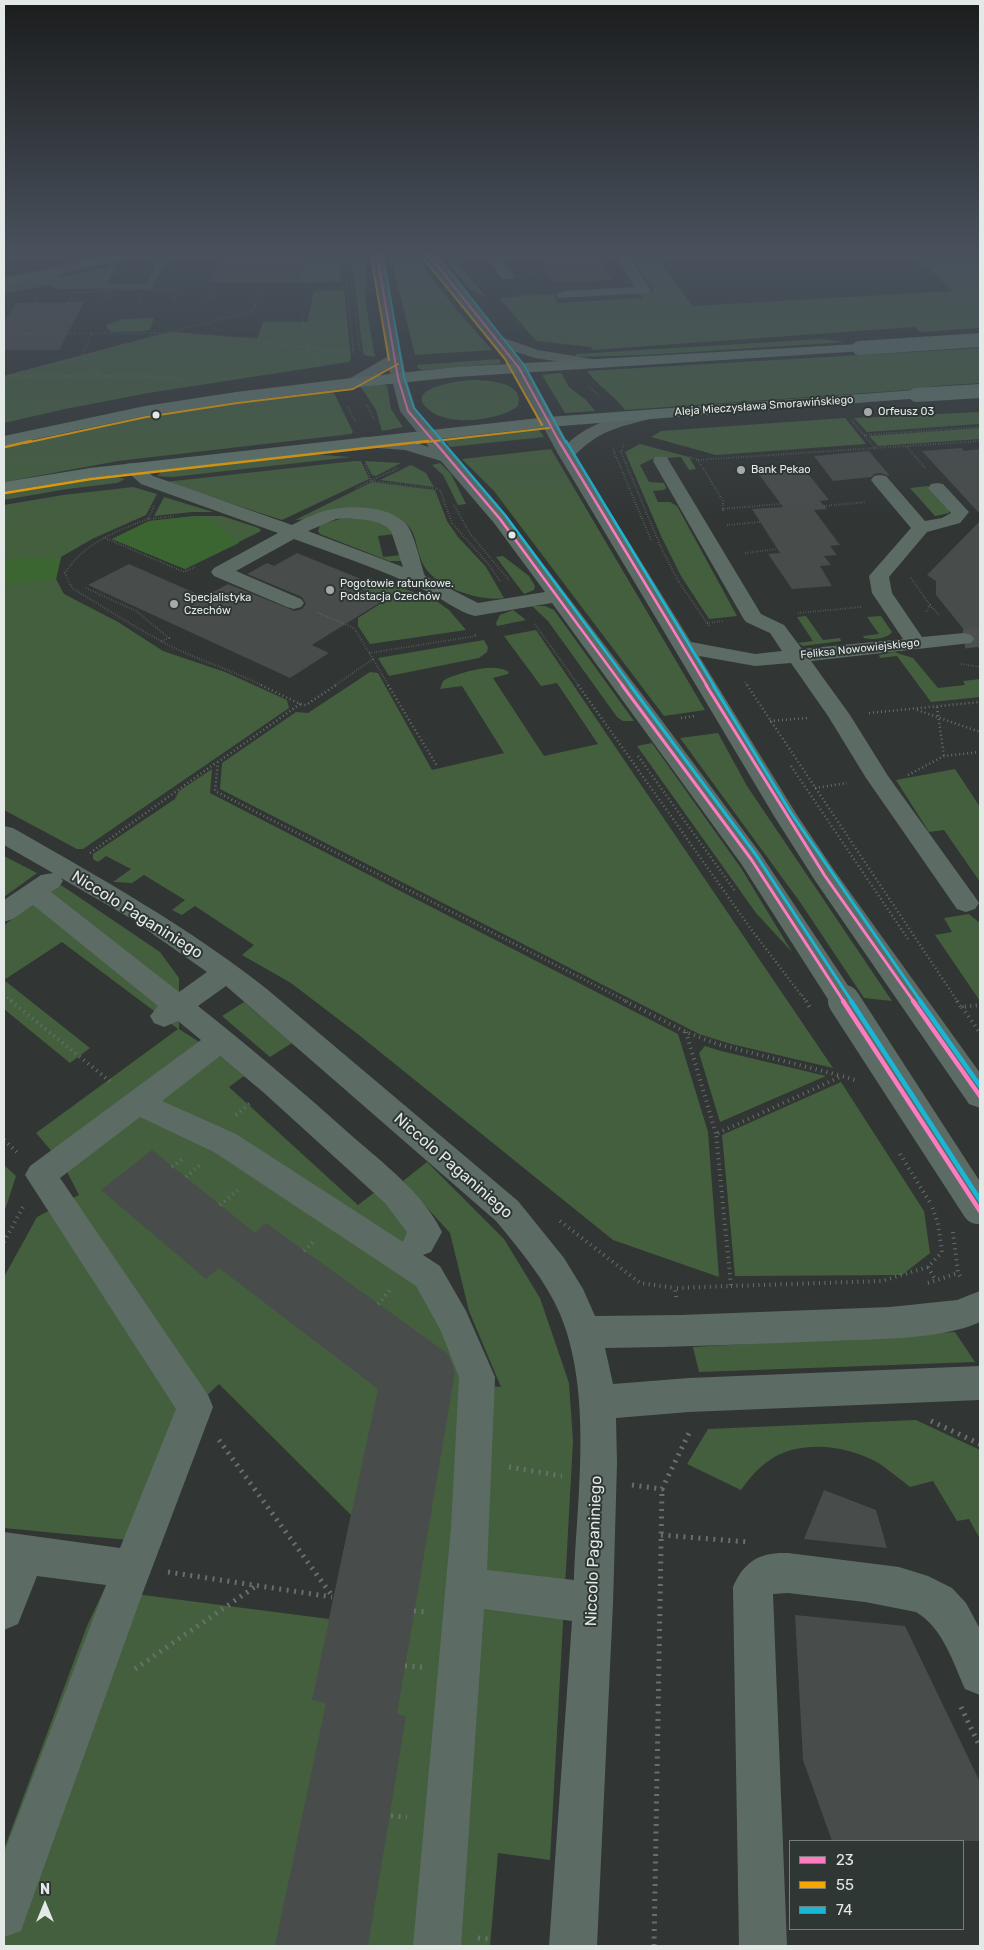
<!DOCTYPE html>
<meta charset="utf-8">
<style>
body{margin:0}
#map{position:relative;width:984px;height:1950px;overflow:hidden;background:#313534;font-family:Rubik,sans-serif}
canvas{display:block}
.frame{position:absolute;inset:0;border:5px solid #e3e9e7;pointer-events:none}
.legend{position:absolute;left:789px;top:1840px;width:175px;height:90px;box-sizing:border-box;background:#2f3735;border:1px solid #777e7c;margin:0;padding:6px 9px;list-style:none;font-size:15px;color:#e3e9e7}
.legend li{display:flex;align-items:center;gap:10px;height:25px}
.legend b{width:25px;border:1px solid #777e7c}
.north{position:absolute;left:20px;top:1880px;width:50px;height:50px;-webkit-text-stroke:4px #2f3735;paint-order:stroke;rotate:0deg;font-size:14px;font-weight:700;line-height:20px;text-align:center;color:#e3e9e7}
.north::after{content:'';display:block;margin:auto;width:18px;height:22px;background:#e3e9e7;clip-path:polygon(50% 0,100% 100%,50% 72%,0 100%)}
</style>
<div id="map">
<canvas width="984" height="1950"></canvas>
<div class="frame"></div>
<ul class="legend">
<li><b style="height:6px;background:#fe7ac1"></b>23</li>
<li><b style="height:6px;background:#f7a600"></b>55</li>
<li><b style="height:6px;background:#1ab6d8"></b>74</li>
</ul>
<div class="north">N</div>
</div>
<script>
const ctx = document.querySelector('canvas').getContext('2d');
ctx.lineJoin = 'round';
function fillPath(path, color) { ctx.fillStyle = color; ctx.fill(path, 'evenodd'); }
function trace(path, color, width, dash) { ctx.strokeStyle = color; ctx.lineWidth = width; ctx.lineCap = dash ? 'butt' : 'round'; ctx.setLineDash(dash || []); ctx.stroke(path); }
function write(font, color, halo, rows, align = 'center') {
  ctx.font = font + ' Rubik,sans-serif'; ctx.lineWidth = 4; ctx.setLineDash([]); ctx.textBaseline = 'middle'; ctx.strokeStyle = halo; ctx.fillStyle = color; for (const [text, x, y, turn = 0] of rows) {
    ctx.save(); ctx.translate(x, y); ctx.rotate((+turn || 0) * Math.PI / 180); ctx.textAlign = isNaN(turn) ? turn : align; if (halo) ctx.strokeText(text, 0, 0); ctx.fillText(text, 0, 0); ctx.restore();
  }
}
const green = new Path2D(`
 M160 255H168L152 289H57L49 285 4 294V285L58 273 62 277 109 267 106 264 112 262 117 264 108 284H146Z
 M305 255H338L341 282 299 283Z
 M351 255H364L367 270 365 299 375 357 364 355 363 352Z
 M390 255H414L456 309 492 350 415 355Z
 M442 255H451L486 297 471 290Z
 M630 255H655L693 306 953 291 914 255H979L980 328 920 332 915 327 592 350 591 347 536 341 499 298 553 294 558 303 643 298 640 293 654 292Z
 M344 290 351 358 349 362 148 393 65 409 4 423V376L170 332 257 339 263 322H307L314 291Z
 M154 318 150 330 145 331 112 332 107 329V325L122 319Z
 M822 339 846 342 645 355 576 357V354Z
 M980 348V383L935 386 921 389 625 410C614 395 598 386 587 371Z
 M499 359 501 362 498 364 421 370 418 368 417 365Z
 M561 373 569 387 586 400 595 411 565 413 542 375Z
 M470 380C485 380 526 381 518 406 499 421 444 428 426 407 407 387 460 381 470 380Z
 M382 384 387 386 391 409 403 427 382 431 376 410 361 387Z
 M328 391 334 393 353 432 351 434 118 461 4 482V447L188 408Z
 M980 412V424L867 432 854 418Z
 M845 418 866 444 716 455 651 437 661 431Z
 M980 428V439L878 446 869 436Z
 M536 429 540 431 544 437 450 447 445 440Z
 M640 444 689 457 696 469 689 470 681 457 652 459 640 465 649 482 664 483 666 488 664 490 653 491 658 502H670L677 506 737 616 709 619 681 576 661 536 625 452Z
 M551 449 705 710 664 716 494 491 462 459Z
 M310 454 351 457 172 477 157 476 162 471 168 469Z
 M355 461H361L369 479 282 520 165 482Z
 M365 461 401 463 376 476 372 475Z
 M440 463 451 474 466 504 458 505 443 475 432 465Z
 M411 465 426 473 434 487 380 480Z
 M113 476 125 479 117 483 67 489 4 500V493Z
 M372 482 435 490 447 521 458 537 486 567 504 598C482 602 439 588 426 569 411 546 423 526 389 514L295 520Z
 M928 486 949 509V513L935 516 910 488Z
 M133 487 157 494 146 515 92 539 61 557 56 579 64 594 118 622 163 651 225 672 287 700 289 708 83 849H77L4 810V505L63 495Z
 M164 497 213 512H192L154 516Z
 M195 516H222L259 528 261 531 185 569 112 539 149 521Z
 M343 518C362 517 382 519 395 534L378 536 383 557 401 555V561H389L320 534 318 531 320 525Z
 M503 556 529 576 535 586 534 590 524 594 496 557Z
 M368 577 383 584H392L435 600 449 610 466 630 370 644 358 626V618L386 600 354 586Z
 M532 606H545L554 610 634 721H623L617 717 548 621Z
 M513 610 526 620 497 626 496 623 500 615Z
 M806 616 823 640 840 638 841 641 803 646 798 643 813 641 797 617Z
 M881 616 892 632C887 639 873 640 864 638L863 636 879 634 867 617Z
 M536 630 833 1068 731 1044 699 1034 220 789 222 763 296 712 308 713 370 672 378 673 432 770 504 753 462 686 440 689 443 681 448 678C464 672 494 662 509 672L508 674 493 678 544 756 598 744 557 683 541 686 504 636Z
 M484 640 488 647 487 652 479 658 389 676 378 658Z
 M894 652 913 658 938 688 965 685 963 681 980 679V697L931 702 897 656 880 658 879 655Z
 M718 733 747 786 892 1001 864 998 800 902 680 738Z
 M652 743 741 868 792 952 756 913 637 746Z
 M212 769 210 793 678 1034 708 1132 719 1277 613 1240 359 1035 291 983 242 955 254 945 195 906 182 915 172 910 185 900 144 875 132 883 113 882 131 869 106 856 98 862 93 859V854L175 799 179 791Z
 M955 769 980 807V882L944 830 929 832 896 780Z
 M4 856 37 873 4 897Z
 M61 885 160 952 179 978V1029L204 1045 55 1155 36 1133 178 1029 62 942 4 980 90 1048 70 1063 4 1009V925Z
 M969 914 980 923V1001L935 935 952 932 944 918Z
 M244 1002 292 1043 270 1057 222 1016Z
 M705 1046 721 1051 826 1076 720 1122 699 1053Z
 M216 1053 244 1076 229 1087 358 1205 379 1189 417 1232 400 1249 149 1101Z
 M841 1082 924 1211 930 1253 902 1275 735 1276 722 1135Z
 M134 1112 213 1146 428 1289 465 1384 501 1387 469 1311 450 1233 403 1181 427 1162 504 1239 540 1298 569 1383 573 1441 550 1860 498 1853 490 1946H4V1849L87 1626 104 1590 329 1619 351 1515 219 1384 195 1407 128 1540 4 1528V1277L37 1217 79 1195 64 1166Z
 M4 1165 16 1176 4 1213Z
 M955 1332 975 1362 699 1372 693 1347Z
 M916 1420 980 1450V1539L969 1519 957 1521 933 1481 910 1487C900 1479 890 1471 880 1464 849 1445 798 1438 767 1462 756 1470 749 1479 741 1490L687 1464 708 1429Z`);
const forest = new Path2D(`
 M195 516 211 520 239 543 185 569 112 539 149 521Z
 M61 557 56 579 4 585V559Z`);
const building = new Path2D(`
 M219 255H305L299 283H209Z
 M536 255H597L613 280 553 283Z
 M84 302 59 350H4V322L16 303Z
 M962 448 964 451 980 449V514L922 451Z
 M869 451 890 476 880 473 874 474 871 477 833 481 814 456Z
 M805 470 829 500 820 501 827 509 814 510 840 545 830 546 837 555 824 556 831 565 820 566 832 586 792 589 768 554 780 553 752 509 783 507 758 473Z
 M980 521V650L974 642 976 639 972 634 965 631 936 595V581L927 575Z
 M297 553 361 579 350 586 384 600 312 645 329 653 290 678 88 585 129 564 204 597 228 584 295 611 302 609 306 604 302 597 247 574 267 563 274 566Z
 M152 1150 255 1233 266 1223 448 1354 455 1372 397 1714 406 1716 368 1946H275L326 1703 312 1700 378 1389 219 1268 206 1279 101 1190Z
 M824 1490 876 1510 887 1548 804 1539Z
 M795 1615 905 1626 980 1782V1841H832L803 1760Z`);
const minorTunnel = new Path2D(`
 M964 639 980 637`);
const pathFar3 = new Path2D(`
 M316 255 313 258 307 288 347 287
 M343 255 354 354
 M348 255 360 352
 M918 255 960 292 951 293 976 315
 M531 274H536L543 286
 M202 289 215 255
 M69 292 172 289
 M515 296 539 294
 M208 299 212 289
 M174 300 178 289
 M103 302 108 292
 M138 302 143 291
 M68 304 74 292
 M33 305 38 297
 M302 315 307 346 319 364
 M174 331 253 311 260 288
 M92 333 82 355 100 376
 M4 334 163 333
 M591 341 589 334 607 314
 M9 375 170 332 257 339 272 344 354 352
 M4 376H149L186 380
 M588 387 599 395
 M367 405 374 419
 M348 407 355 421
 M852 421 875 448
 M864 435 980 427
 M624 445 621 452 660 545 677 579 709 626
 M907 447 926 469
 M613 449 651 540
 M689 457 698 460 980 441
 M698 460 723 501V512
 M365 464 371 481 439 489
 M356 488 398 468
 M440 490 452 523 490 566 500 581
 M454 505 471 535 509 580
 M154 506 148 519C116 531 84 543 65 573L72 588C102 606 131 625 161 641 194 659 230 669 263 686
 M824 506 866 502
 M722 509 780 504
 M148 519 174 516
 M727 525 760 522
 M105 538 184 572 195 567
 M745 553 777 549
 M911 578 930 605 926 612
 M86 588 136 611 169 638 161 641
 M930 605 940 616
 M318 613 354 628 373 659 334 686
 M798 613 861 607
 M707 623 724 621
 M535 624 579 686
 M369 653 476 636 474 633
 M373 659 389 686
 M961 664 980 667
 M745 682 748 686`);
const pathFar2 = new Path2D(`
 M261 685 300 704 306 705 336 685
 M388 685 437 766
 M578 685 751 929 801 995
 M747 685 958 1002
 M300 704 218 762 215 791 628 1002
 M937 707 944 756
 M917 710 980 732
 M869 713 980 702
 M681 718 695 716
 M770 721 808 718
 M638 756 735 891
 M791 766 908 939
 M908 775 944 756 980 752
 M815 788 847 783
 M90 853 217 762
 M4 995 13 1002`);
const pathFar1 = new Path2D(`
 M11 1001 112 1083
 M625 1001 686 1032 717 1044 842 1076
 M957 1001 961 1007 980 1005
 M962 1007 980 1033
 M686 1032 716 1134
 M236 1115 250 1103
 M4 1140 18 1153
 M172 1167 185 1157
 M186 1177 201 1164
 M220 1205 239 1189
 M560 1221 640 1283 675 1288
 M953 1232 958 1273 962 1279
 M4 1242 24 1205
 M304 1251 315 1240
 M928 1267 936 1281
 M928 1283 958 1273
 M731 1286 882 1281 928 1267 942 1252 938 1223 931 1204
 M676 1297 675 1288 731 1286 716 1134 842 1076 855 1080
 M378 1304 391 1289`);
const path = new Path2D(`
 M931 1421 980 1444
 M219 1440 333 1597
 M509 1467 562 1476
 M632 1485 662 1489 691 1429
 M661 1535 748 1542
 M168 1572 332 1597
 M414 1611 426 1612
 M405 1666 422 1667
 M135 1669 256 1586
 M961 1707 980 1747
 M391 1816 407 1817
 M478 1938 490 1939
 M654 1946 662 1489`);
const minor = new Path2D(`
 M108 255H134L128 259 4 286V278Z
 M371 255H383L406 378 416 410 506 515 660 718 760 853 851 990 855 997 851 1004 841 1007 831 1004 742 865 552 603 475 616C457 612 441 597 424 590 382 570 338 555 294 539L236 571 301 599 304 603 301 607 294 609 287 607 214 576 211 572 214 568 278 533 141 484 123 468 126 464C138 461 144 469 153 476L292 525C305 518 320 511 334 509 356 505 392 507 407 525 415 536 420 562 425 576L478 603 545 592 494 523 441 461 405 450 365 447 359 446 357 442 359 438 365 437 406 440 429 447 400 411 389 369 357 386H347L344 383 347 380 387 357ZM348 518C363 520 380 519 391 531L403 567 308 531 336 519Z
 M423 255H436L501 337 538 350 599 360 601 363 599 366 594 367 535 358 513 351 527 368 568 443C591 422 618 416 648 410L654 412 656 415 654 418C620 427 601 429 575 455L691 642 755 654 782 651 770 633 746 622 743 618 653 461 655 457H667L669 461 761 614 784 625 802 649 903 639 872 593 869 576 911 528 874 484 871 480 874 476 880 475 886 476 925 521 942 518 951 513 928 488 931 484 937 483 943 484 969 512 960 523 927 532 889 577 892 593 922 637 964 633 971 635 974 639 971 643 811 661 850 715 888 776 975 897 979 903 975 909 966 912 957 909 866 778 828 716 791 663 755 666 699 656 797 815 834 870 980 1073V1108L969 1104 816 882 774 816 558 454 512 369Z
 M484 255H497L514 276 512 279H502Z
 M615 255H628L651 290 649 293 558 298 556 295 563 291 635 287Z
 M4 826 13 828C100 878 189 927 268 990L518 1201 564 1258 583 1289 595 1316 681 1315 890 1307 957 1300 980 1291V1322C941 1340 874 1339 830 1341 755 1344 680 1347 605 1348L613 1384 689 1378 980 1366V1400L689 1412 616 1418 617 1463 613 1603 597 1946H549L572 1621 484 1609 461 1946H413L451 1527 459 1377 440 1329 416 1286 214 1152 140 1117 60 1178 208 1395 213 1407 143 1592 27 1914 21 1931 4 1937V1853L106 1585 37 1576 18 1624 4 1630V1532L120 1548 176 1409 25 1175 30 1166 201 1040 178 1021 164 1027 154 1023 150 1016 158 1006 33 905 13 919 4 922V900L41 875 53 873 4 845ZM61 878 130 918 207 972 179 992 51 892 59 887 63 881ZM226 986 496 1221C519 1249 545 1279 560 1314 593 1393 577 1497 574 1580L487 1570 495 1377 466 1311 440 1266 423 1255 431 1252 442 1232C423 1193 384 1164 352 1136 302 1091 251 1048 198 1006ZM220 1056 263 1092 385 1203 407 1232 403 1242 236 1134 162 1101Z
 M788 1553 899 1567 928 1576 952 1588 966 1603 980 1629V1695L965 1689C953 1662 943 1628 916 1612L865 1602 788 1593 773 1594 787 1946H739L733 1587C744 1561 760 1552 788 1553Z`);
const major = new Path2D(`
 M859 344 864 345 866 348 864 351 456 377 352 388 236 402 145 416 4 446V436L145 406 236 392 352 378 456 367Z
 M916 390 922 392 924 395 922 398 548 427 90 478 4 492V482L90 468 548 417Z`);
const pathBridgeFar1 = new Path2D(`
 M802 995 806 1002`);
const pathBridge = new Path2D(`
 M806 1001 810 1008
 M900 1154 931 1204`);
const minorBridgeFar1 = new Path2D(`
 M841 997 844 1002`);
const minorBridge = new Path2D(`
 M844 1001 978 1208`);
const majorBridge = new Path2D(`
 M859 348 980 340
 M916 395 980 391`);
const bus1Far3 = new Path2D(`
 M377 255 398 378 408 411 435 443
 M429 255 519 368 560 443`);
const bus1Far2 = new Path2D(`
 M434 441 500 519 623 686
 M559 441 707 686`);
const bus1Far1 = new Path2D(`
 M622 685 751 859 844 1002
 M706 685 825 876 914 1002`);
const bus1 = new Path2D(`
 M843 1001 980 1211
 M913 1001 980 1096`);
const bus2Far1 = new Path2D(`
 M371 256 389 360
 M424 259 505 359 542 425
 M25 443 146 417 237 403 353 389 398 364
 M417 443 549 428`);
const bus2 = new Path2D(`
 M5 447 31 441
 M5 493 91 479 428 441`);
const bus3Far3 = new Path2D(`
 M383 255 404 377 414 408 444 443
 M437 255 524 365 566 443`);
const bus3Far2 = new Path2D(`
 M442 441 505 515 631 686
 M566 441 714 686`);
const bus3Far1 = new Path2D(`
 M630 685 756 855 852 1002
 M713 685 791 813 921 1002`);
const bus3 = new Path2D(`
 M851 1001 980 1200
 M920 1001 980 1086`);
const markers = [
 [868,412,5,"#a5aaa8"],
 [156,415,4.5,"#e3e9e7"],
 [741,470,5,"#a5aaa8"],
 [512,535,4.5,"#e3e9e7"],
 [330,590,5,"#a5aaa8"],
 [174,604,5,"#a5aaa8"]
];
const farStreetnames = [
 ["Aleja Mieczysława Smorawińskiego",764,406,-4],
 ["Feliksa Nowowiejskiego",860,649,-6]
];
const farPoinames = [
 ["Orfeusz 03",878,412],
 ["Bank Pekao",751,470],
 ["Pogotowie ratunkowe.",340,584],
 ["Podstacja Czechów",340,597],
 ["Specjalistyka",184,598],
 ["Czechów",184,611]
];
const nearStreetnames = [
 ["Niccolo Paganiniego",137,915,32],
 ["Niccolo Paganiniego",453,1166,41],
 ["Niccolo Paganiniego",594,1551,-88]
];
fillPath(green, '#445f3e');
fillPath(forest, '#3b6531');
fillPath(building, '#484c4b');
trace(minorTunnel, '#4c504f', 19, [19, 9]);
trace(pathFar3, '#66716b', 2, [0.5, 2]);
trace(pathFar2, '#66716b', 2.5, [1, 3]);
trace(pathFar1, '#66716b', 4, [1, 4.5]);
trace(path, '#66716b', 5, [2, 5.5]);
fillPath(minor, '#5c6c64');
fillPath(major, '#61766b');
trace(pathBridgeFar1, '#66716b', 2.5, [1, 3]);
trace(pathBridge, '#66716b', 4, [1, 4.5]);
trace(minorBridgeFar1, '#5c6c64', 24);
trace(minorBridge, '#5c6c64', 32);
trace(majorBridge, '#61766b', 14);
trace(bus1Far3, '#fe7ac1', 2);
trace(bus1Far2, '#fe7ac1', 2.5);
trace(bus1Far1, '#fe7ac1', 3);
trace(bus1, '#fe7ac1', 4.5);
trace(bus2Far1, '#f7a600', 2);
trace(bus2, '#f7a600', 2.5);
trace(bus3Far3, '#1ab6d8', 2);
trace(bus3Far2, '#1ab6d8', 2.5);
trace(bus3Far1, '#1ab6d8', 3);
trace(bus3, '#1ab6d8', 4.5);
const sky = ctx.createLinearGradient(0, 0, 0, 528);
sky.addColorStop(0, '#1b1d1d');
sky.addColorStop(0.48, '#48515c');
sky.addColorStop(1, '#48515c00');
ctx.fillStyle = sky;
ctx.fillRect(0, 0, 984, 528);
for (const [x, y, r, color] of markers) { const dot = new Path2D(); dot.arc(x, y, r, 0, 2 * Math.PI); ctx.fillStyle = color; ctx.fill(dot); trace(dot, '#2f3735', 2); }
write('11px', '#e3e9e7', '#2f3735', farStreetnames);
write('11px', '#e3e9e7', '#2f3735', farPoinames, 'left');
write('16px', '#e3e9e7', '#2f3735', nearStreetnames);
</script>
